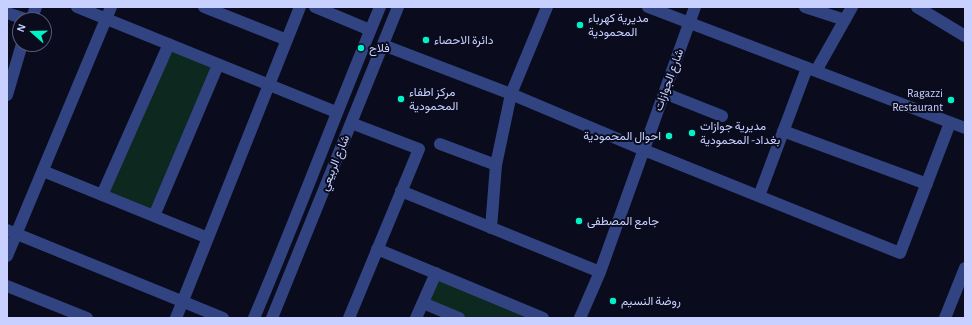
<!DOCTYPE html>
<meta charset="utf-8">
<style>
body{margin:0}
#map{position:relative;width:972px;height:325px;overflow:hidden;background:#0a0c1e;font-family:"Alegreya Sans",sans-serif}
canvas{display:block}
.frame{position:absolute;inset:0;border:8px solid #c7d0ff;pointer-events:none}
.north{position:absolute;left:12px;top:12px;width:40px;height:40px;box-sizing:border-box;background:#0a0c1e;border:1px solid #565a78;border-radius:50%;rotate:290deg;font-size:11px;font-weight:700;line-height:16px;text-align:center;color:#c7d0ff}
.north::after{content:'';display:block;margin:auto;width:14px;height:18px;background:#00f2c7;clip-path:polygon(50% 0,100% 100%,50% 72%,0 100%)}
</style>
<div id="map">
<canvas width="972" height="325"></canvas>
<div class="frame"></div>
<div class="north">N</div>
</div>
<script>
const ctx = document.querySelector('canvas').getContext('2d');
ctx.lineJoin = 'round';
function fillPath(path, color) { ctx.fillStyle = color; ctx.fill(path, 'evenodd'); }
function trace(path, color, width, dash) { ctx.strokeStyle = color; ctx.lineWidth = width; ctx.lineCap = dash ? 'butt' : 'round'; ctx.setLineDash(dash || []); ctx.stroke(path); }
function write(font, color, halo, rows, align = 'center') {
  ctx.font = font + ' "Alegreya Sans",Vazirmatn,sans-serif'; ctx.lineWidth = 4; ctx.setLineDash([]); ctx.textBaseline = 'middle'; ctx.strokeStyle = halo; ctx.fillStyle = color; for (const [text, x, y, turn = 0] of rows) {
    ctx.save(); ctx.translate(x, y); ctx.rotate((+turn || 0) * Math.PI / 180); ctx.textAlign = isNaN(turn) ? turn : align; if (halo) ctx.strokeText(text, 0, 0); ctx.fillText(text, 0, 0); ctx.restore();
  }
}
const green = new Path2D(`
 M169 44 218 65 154 216 102 195Z
 M436 273 543 318H459L423 303Z`);
const minor = new Path2D(`
 M77 7 336 112
 M204 7 287 40
 M315 7 370 30
 M648 7 965 128
 M805 7 845 20
 M917 7 965 36
 M7 13 28 20
 M31 20 36 7
 M383 45 511 94 644 150 900 253 950 123
 M816 71 852 7
 M664 93 722 116
 M7 95 22 44
 M783 131 927 184
 M440 144 496 165
 M43 171 208 238
 M401 191 600 272
 M102 195 169 44
 M759 196 807 68
 M154 216 218 65
 M491 228 496 165 511 94 547 7
 M7 230 223 318
 M377 249 543 318
 M7 256 111 7
 M7 286 87 318
 M423 303 459 318
 M176 318 300 7
 M254 318C298 215 337 110 380 7
 M272 318 398 7
 M349 318 419 149 351 123
 M416 318 436 273
 M580 318 600 272 695 7
 M945 318 965 268`);
const markers = [
 [580,25,4,"#00f2c7"],
 [426,40,4,"#00f2c7"],
 [361,48,4,"#00f2c7"],
 [401,99,4,"#00f2c7"],
 [951,100,4,"#00f2c7"],
 [692,133,4,"#00f2c7"],
 [669,136,4,"#00f2c7"],
 [579,221,4,"#00f2c7"],
 [613,301,4,"#00f2c7"]
];
const poiNames = [
 ["مديرية كهرباء",588,18],
 ["المحمودية",588,32],
 ["دائرة الاحصاء",434,40],
 ["فلاح",369,48],
 ["مركز اطفاء",409,92],
 ["المحمودية",409,106],
 ["Ragazzi",943,93,"right"],
 ["Restaurant",943,107,"right"],
 ["مديرية جوازات",700,126],
 ["بغداد- المحمودية",700,140],
 ["احوال المحمودية",661,136,"right"],
 ["جامع المصطفى",587,221],
 ["روضة النسيم",621,301]
];
const streetNames = [
 ["شارع الجوازات",669,80,-70],
 ["شارع الربيعي",335,163,-68]
];
fillPath(green, '#0d281f');
trace(minor, '#314481', 12);
for (const [x, y, r, color] of markers) { const dot = new Path2D(); dot.arc(x, y, r, 0, 2 * Math.PI); ctx.fillStyle = color; ctx.fill(dot); trace(dot, '#0a0c1e', 1.5); }
write('12px', '#c7d0ff', '#0a0c1e', poiNames, 'left');
write('12px', '#c7d0ff', '#0a0c1e', streetNames);
</script>
